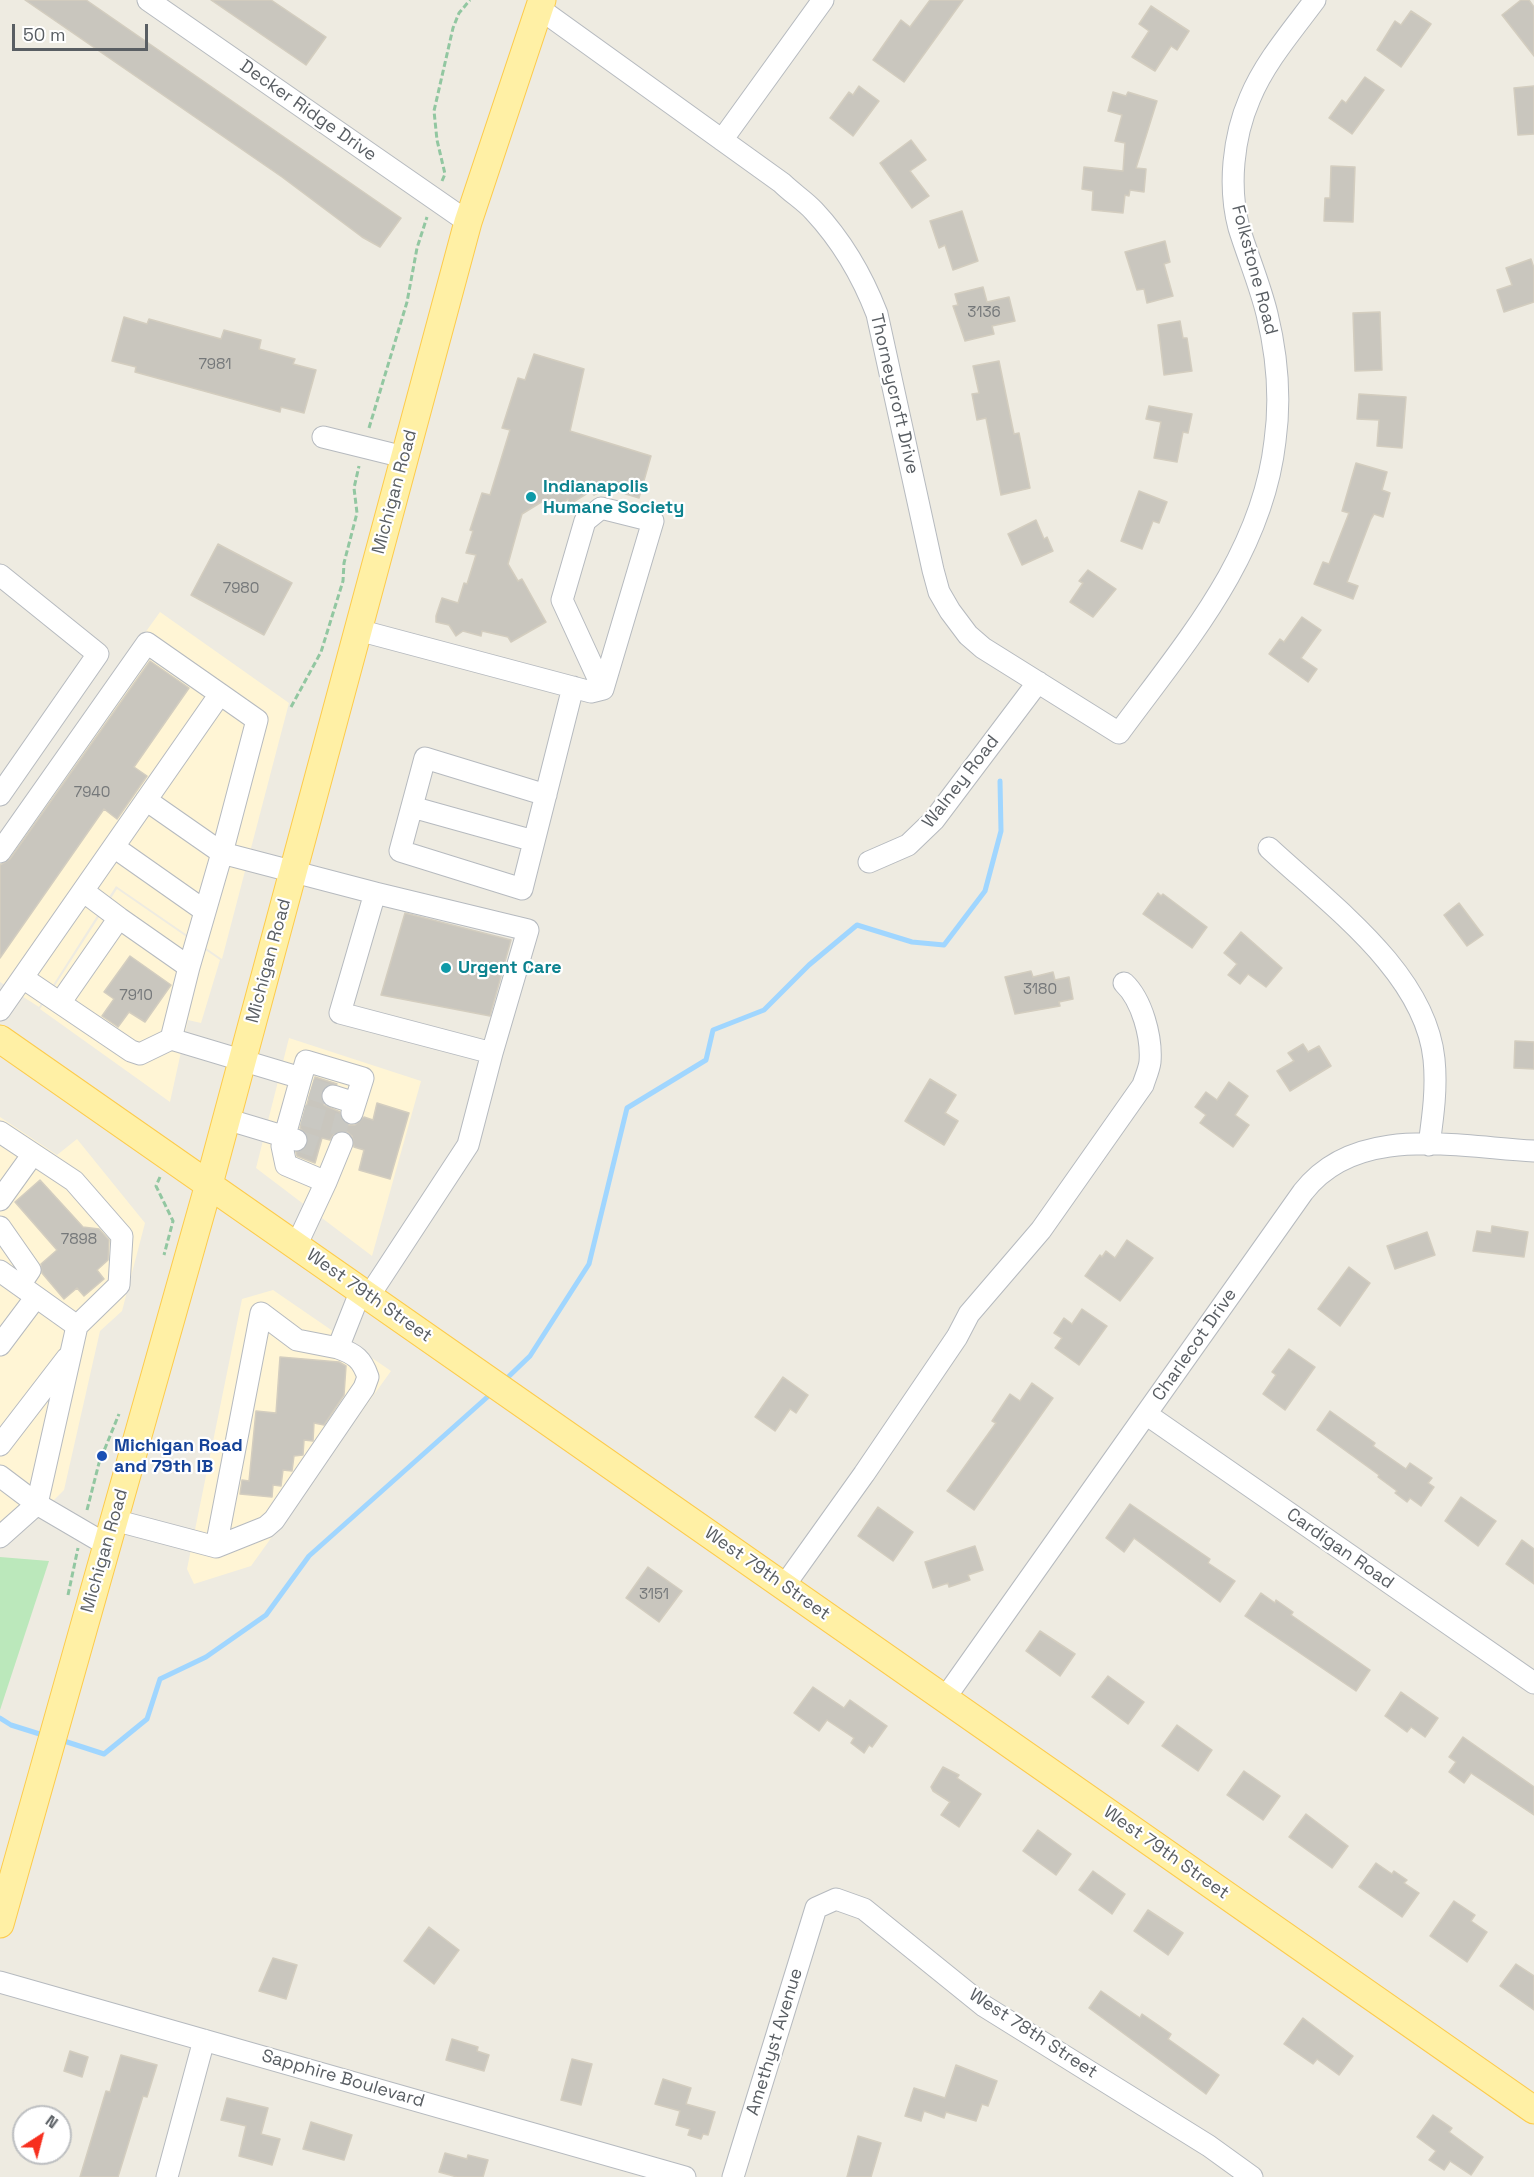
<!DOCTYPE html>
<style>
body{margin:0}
#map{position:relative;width:1534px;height:2177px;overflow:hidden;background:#eeebe1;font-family:"Space Grotesk",sans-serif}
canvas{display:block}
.north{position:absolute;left:12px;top:2105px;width:60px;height:60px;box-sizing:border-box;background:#fff;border:2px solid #bdbfc1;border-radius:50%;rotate:36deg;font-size:16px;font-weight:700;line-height:24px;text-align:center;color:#595e63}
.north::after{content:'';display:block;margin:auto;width:21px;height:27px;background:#f72f1e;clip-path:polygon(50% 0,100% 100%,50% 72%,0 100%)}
.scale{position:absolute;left:12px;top:24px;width:136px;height:27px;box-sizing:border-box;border:3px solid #595e63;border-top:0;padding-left:8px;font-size:18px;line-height:21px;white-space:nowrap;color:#595e63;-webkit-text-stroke:4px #fff;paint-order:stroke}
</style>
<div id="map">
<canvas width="1534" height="2177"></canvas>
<div class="north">N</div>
<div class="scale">50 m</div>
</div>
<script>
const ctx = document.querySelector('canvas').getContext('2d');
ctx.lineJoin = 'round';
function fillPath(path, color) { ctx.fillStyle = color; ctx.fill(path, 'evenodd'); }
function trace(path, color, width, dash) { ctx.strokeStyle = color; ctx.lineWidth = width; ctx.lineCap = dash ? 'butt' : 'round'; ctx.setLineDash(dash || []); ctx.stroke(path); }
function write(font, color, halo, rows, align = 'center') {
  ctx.font = font + ' "Space Grotesk",sans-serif'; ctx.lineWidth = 4.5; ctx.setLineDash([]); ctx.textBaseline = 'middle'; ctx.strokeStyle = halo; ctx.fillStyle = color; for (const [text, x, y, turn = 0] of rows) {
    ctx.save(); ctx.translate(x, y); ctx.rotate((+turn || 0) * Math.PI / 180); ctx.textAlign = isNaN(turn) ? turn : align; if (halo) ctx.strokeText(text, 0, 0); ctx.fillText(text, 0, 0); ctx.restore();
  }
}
const commercial = new Path2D(`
 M160 612 289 703 222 959 116 886 39 1007 0 982V835Z
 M117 889 220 960 201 1023 188 1020 170 1102 40 1009Z
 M289 1038 421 1081 372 1256 256 1168Z
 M0 1117 57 1155 77 1139 145 1223 122 1311 100 1331 64 1490 33 1521 0 1548Z
 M273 1290 391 1371 251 1566 194 1584 187 1569 242 1299Z`);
const green = new Path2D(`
 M0 1557 49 1561 0 1710Z`);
const stream = new Path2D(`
 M504 1381 530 1356 589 1264 627 1108 706 1060 713 1030 764 1010 809 965 857 925 912 942 944 945 985 891 1001 831 1000 781
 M0 1718 11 1725 46 1736
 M61 1740 104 1754 147 1719 160 1679 206 1657 266 1615 309 1556 493 1392`);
const building = new Path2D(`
 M25 0H86L401 218 380 247 362 237 282 177Z
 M211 0H271L326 37 306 65Z
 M930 0H963L904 82 873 60 901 20 910 27Z
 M1521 0H1529L1534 7V56L1502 15Z
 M1151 6 1189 31 1177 50 1171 46 1155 71 1132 57 1149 31 1139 24Z
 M1411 11 1431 24 1401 67 1377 50 1395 21 1401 25Z
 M1365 77 1384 90 1352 134 1329 118 1342 100 1346 103Z
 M859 86 879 101 853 136 830 118 849 92 853 95Z
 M1534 86V134L1518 135 1514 88Z
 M1113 92 1126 96 1128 92 1157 101 1136 168 1146 169 1144 192 1130 190 1129 196 1125 195 1123 213 1092 210 1093 191 1082 189 1084 167 1123 171 1125 143 1115 141 1122 115 1108 111Z
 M911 140 926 160 910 171 929 196 912 208 880 163Z
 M1331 166 1355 167 1353 222 1324 221 1325 198H1330Z
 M962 211 978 261 953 270 945 245 939 248 930 221Z
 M1165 241 1170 262 1164 264 1173 296 1147 303 1144 289 1137 290 1125 252Z
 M1531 259 1534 268V302L1504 312 1497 290 1512 285 1506 268Z
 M983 287 987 302 1009 297 1015 321 992 326 994 334 965 341 953 306 958 305 955 294Z
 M1380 312 1382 370 1355 371 1353 313Z
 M124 317 147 324 149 319 221 339 224 330 261 340 259 349 295 359 293 364 316 370 304 413 281 407 280 412 135 372 136 367 112 361Z
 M1180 321 1183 338H1187L1192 371 1164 375 1158 325Z
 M534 354 584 369 570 431 651 456 639 498 606 488 594 495 591 491 570 504 568 499 549 511 543 501 522 514 508 564 518 581 522 579 546 622 511 642 508 637 482 631 481 636 463 631 456 636 449 625 436 622V616L442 598 458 603 464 583 467 584 476 555 466 553 473 531 470 530 482 493 490 495 510 430 502 428 518 378 525 380Z
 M999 361 1014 434 1019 433 1030 488 1001 495 986 418 977 420 972 394 979 393 973 366Z
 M1359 394 1406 397 1402 448 1377 446 1379 420 1357 419Z
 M1149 406 1192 414 1188 433 1183 432 1177 462 1154 458 1161 422 1146 419Z
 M1356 463 1387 472 1382 490 1390 493 1383 517 1374 514 1371 519 1347 582 1358 586 1353 599 1314 584 1323 562 1329 564 1349 513 1342 511Z
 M1139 491 1167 502 1159 523 1153 521 1142 549 1121 541Z
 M1036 520 1044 539 1047 537 1053 551 1022 565 1008 534Z
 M218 544 292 583 264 635 191 595Z
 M1088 570 1116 589 1093 617 1070 602 1083 583 1079 581Z
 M1302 617 1321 630 1301 658 1317 669 1308 682 1269 654 1280 639 1284 642Z
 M150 661 189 688 134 767 147 776 117 819 104 809 0 958V865L10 859Z
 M1158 893 1161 896 1163 894 1207 927 1192 948 1143 914Z
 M1459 903 1483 935 1467 946 1444 915Z
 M405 913 511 940 490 1016 381 995Z
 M1241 932 1282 968 1266 987 1248 974 1240 984 1228 975 1237 964 1224 953Z
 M130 956 171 985 145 1022 129 1012 118 1027 102 1016 114 999 104 992Z
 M1031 971 1033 977 1053 972 1055 980 1069 977 1073 999 1059 1002 1060 1006 1015 1014 1005 977Z
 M1515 1041 1534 1042V1069L1514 1068Z
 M1303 1044 1308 1052 1319 1046 1331 1066 1290 1091 1277 1071 1294 1061 1288 1053Z
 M315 1077 337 1084 324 1087 321 1099 324 1105 340 1112 342 1121 348 1125H355L364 1117 373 1120 377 1103 409 1113 390 1179 359 1170 364 1150 354 1147 352 1136 346 1131 335 1133 330 1140 322 1138 315 1163 297 1156 296 1152 304 1150 308 1143V1137L300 1128Z
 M930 1079 956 1095 945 1113 958 1121 944 1145 905 1121Z
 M1229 1082 1248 1096 1235 1115 1249 1125 1233 1147 1200 1123 1206 1115 1195 1107 1206 1092 1217 1100Z
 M40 1180 83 1227 99 1229 109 1240 108 1260 97 1270 104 1279 84 1296 77 1288 64 1299 42 1273 41 1264 57 1250 15 1202Z
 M1492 1226 1528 1232 1524 1257 1473 1251 1477 1231 1491 1233Z
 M1427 1232 1435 1255 1395 1269 1387 1246Z
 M1127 1240 1153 1258 1120 1301 1085 1276 1100 1255 1102 1257 1106 1251 1115 1258Z
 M1349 1267 1370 1283 1340 1326 1318 1309Z
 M1082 1309 1107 1326 1079 1365 1055 1348 1062 1338 1054 1333 1064 1318 1072 1324Z
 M1289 1349 1315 1367 1285 1410 1263 1394 1276 1375 1272 1372Z
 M280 1357 339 1362 346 1366 344 1395 324 1425 314 1423 313 1441 304 1440 303 1455 294 1456 292 1471 283 1470 281 1486 273 1485 272 1497 240 1494 242 1480 249 1481 256 1411 276 1413Z
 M783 1377 808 1395 796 1413 790 1409 775 1431 755 1417Z
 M1032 1383 1053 1398 974 1510 947 1491 996 1423 992 1421 1010 1394 1020 1401Z
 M1330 1411 1375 1443 1373 1446 1406 1469 1410 1463 1432 1478 1428 1483 1434 1487 1421 1506 1410 1498 1407 1502 1395 1493 1397 1491 1378 1477 1379 1475 1317 1430Z
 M1461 1497 1496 1521 1478 1546 1445 1521Z
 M1130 1504 1210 1559 1208 1563 1235 1581 1220 1602 1134 1538 1124 1552 1106 1538Z
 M878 1507 913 1532 893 1561 858 1536Z
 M1522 1540 1534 1549V1584L1506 1564Z
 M975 1546 983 1570 968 1575 970 1580 949 1587 948 1583 933 1588 925 1562Z
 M648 1567 682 1591 659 1622 626 1598Z
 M1261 1593 1275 1603 1276 1600 1293 1612 1291 1615 1370 1670 1356 1691 1245 1616Z
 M1040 1631 1075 1654 1060 1676 1026 1651Z
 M1108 1676 1144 1702 1128 1724 1092 1697Z
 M813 1687 844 1708 850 1700 887 1726 872 1747 869 1745 864 1753 851 1743 854 1738 827 1720 819 1731 794 1713Z
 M1401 1692 1438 1718 1425 1737 1411 1727 1407 1732 1385 1716Z
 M1177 1725 1212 1750 1198 1771 1162 1746Z
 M1463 1737 1534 1787V1815L1471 1773 1464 1783 1449 1772 1456 1762 1449 1757Z
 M943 1767 959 1775 957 1778 981 1794 959 1827 941 1815 950 1802 933 1791 931 1787Z
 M1244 1771 1280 1796 1263 1820 1227 1795Z
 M1306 1814 1348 1846 1332 1868 1289 1837Z
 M1038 1830 1071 1854 1056 1875 1023 1851Z
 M1376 1863 1392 1874 1394 1871 1407 1880 1404 1883 1419 1893 1402 1917 1359 1887Z
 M1093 1871 1125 1894 1112 1914 1079 1890Z
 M1454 1901 1475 1915 1471 1921 1487 1932 1467 1962 1430 1936Z
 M1148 1910 1183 1933 1168 1955 1134 1931Z
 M429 1927 459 1950 434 1984 404 1961Z
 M273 1958 297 1965 286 1999 259 1991Z
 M1516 1964 1534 1976V2010L1500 1986Z
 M1101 1991 1140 2018 1142 2014 1171 2034 1168 2039 1219 2075 1206 2094 1089 2008Z
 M1303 2018 1353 2056 1339 2075 1317 2059 1313 2064 1284 2044Z
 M452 2039 478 2047 477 2051 489 2055 484 2071 446 2060Z
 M70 2051 88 2057 82 2077 64 2071Z
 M121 2055 157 2065 147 2097 143 2096 118 2177H80L106 2091 110 2092Z
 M572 2059 592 2064 581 2105 561 2100Z
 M956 2065 997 2081 988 2106 982 2104 976 2121 946 2112 944 2118 924 2111 921 2121 905 2116 914 2088 945 2098Z
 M663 2079 691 2088 686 2104 715 2112 708 2135 703 2134 701 2139 688 2135 690 2129 676 2125 680 2111 655 2104Z
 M227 2098 268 2108 261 2134 280 2139 272 2165 239 2156 246 2126 221 2120Z
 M1433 2115 1452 2128 1449 2132 1483 2157 1471 2175 1450 2161 1444 2170 1429 2160 1436 2151 1417 2137Z
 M311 2122 352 2135 344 2160 303 2149Z
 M858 2136 881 2143 871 2177H847Z
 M445 2153 467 2159 468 2155 488 2160 483 2177H457L439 2172Z`);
const minorTunnel = new Path2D(`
 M311 1089 333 1096
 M303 1115 348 1127
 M296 1140 319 1148`);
const path = new Path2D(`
 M442 181 445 174 437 140 434 111 453 28 459 13 470 0
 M369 428 407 302 417 248 427 217
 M291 707 321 652 343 581 344 563 357 513 354 488 359 466
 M160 1177 156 1186 173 1221 164 1255
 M87 1510 99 1463 119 1414
 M68 1595 78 1548`);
const minor = new Path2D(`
 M148 0 468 222
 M540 9 782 183C792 193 805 201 814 211 842 241 862 275 877 314L933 570 939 592 950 611 968 635 983 648 1119 733C1185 643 1262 556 1275 441 1281 398 1277 355 1267 314 1260 285 1248 257 1239 228 1228 187 1233 137 1250 98 1265 62 1292 31 1315 0
 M722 140 823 0
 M323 437 404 457
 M0 575 98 654 0 795
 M358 630 591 692 603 689 653 521 601 508 585 521 562 600 603 689
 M546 795 425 758 400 851 522 889 573 687
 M412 807 534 841
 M114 847 205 911
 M1269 848C1329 904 1425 972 1434 1059 1437 1088 1433 1116 1429 1145
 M0 852 147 643 220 694
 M869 862 908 845 934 820 1038 682
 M83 891 119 918
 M375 893 528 930 492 1053
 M23 978 131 1051 140 1054 171 1039 189 967
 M60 1003 119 918 189 967 222 853 146 800
 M0 1010 220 694 257 720 222 853 375 893 340 1013 492 1053 468 1145 369 1296
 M171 1039 301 1078 282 1146 286 1165 326 1182 297 1244
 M301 1078 306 1061 363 1078 352 1113
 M333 1096 355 1103
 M226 1119 296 1140
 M0 1132 74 1181 122 1236 119 1285 77 1326 37 1504 0 1537
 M326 1182 342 1143
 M0 1200 33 1154
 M0 1227 30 1270 20 1285
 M0 1271 77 1326
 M0 1345 36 1297
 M1146 1414 1534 1683
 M0 1445 67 1358
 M0 1476 37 1504 107 1545
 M114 1520 216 1547 261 1313 297 1340 338 1348 361 1290
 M216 1547 266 1527 274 1520 364 1388 368 1377C362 1359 355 1354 338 1348
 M784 1586 864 1474 957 1337 969 1314 1041 1230 1143 1085C1145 1078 1149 1070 1150 1062 1152 1037 1142 1000 1124 983
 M945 1698 1303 1192C1356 1123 1457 1147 1534 1151
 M0 1982 685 2177
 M167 2177 204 2040
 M733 2177 816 1908 836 1899 864 1909 984 2006 1209 2146 1252 2177`);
const major = new Path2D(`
 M0 1039 1534 2110
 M0 1924 209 1184 468 222 542 0`);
const markers = [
 [531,497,6,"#0f9aa8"],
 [446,968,6,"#0f9aa8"],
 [102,1456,6,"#1a4fb4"]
];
const numberNames = [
 ["3136",984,313],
 ["7981",215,365],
 ["7980",241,589],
 ["7940",92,793],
 ["3180",1040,990],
 ["7910",136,996],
 ["7898",79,1240],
 ["3151",654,1595]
];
const streetNames = [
 ["Decker Ridge Drive",308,111,35],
 ["Folkstone Road",1254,270,75],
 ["Thorneycroft Drive",894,394,77],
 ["Michigan Road",395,492,-75],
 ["Walney Road",961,782,-52],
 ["Michigan Road",269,961,-75],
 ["West 79th Street",369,1296,35],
 ["Charlecot Drive",1195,1345,-55],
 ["Cardigan Road",1340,1549,35],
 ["Michigan Road",105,1551,-74],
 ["West 79th Street",767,1574,35],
 ["West 79th Street",1166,1853,35],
 ["West 78th Street",1033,2034,33],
 ["Amethyst Avenue",775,2042,-73],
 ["Sapphire Boulevard",343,2079,16]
];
const cultureNames = [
 ["Indianapolis",543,487],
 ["Humane Society",543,508],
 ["Urgent Care",458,968]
];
const transitNames = [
 ["Michigan Road",114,1446],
 ["and 79th IB",114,1467]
];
fillPath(commercial, '#fff5d5');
fillPath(green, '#bbe8bb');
trace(stream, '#a0d6ff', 5);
fillPath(building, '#c9c6be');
trace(building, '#d3cdbf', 1.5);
trace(minorTunnel, '#c9c8c2', 21, [21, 10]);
trace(minor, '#b6babf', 23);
trace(major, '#fdcb4b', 29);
trace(path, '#92c7a1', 3, [6, 3]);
trace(minor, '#fff', 21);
trace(major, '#fff0a5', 27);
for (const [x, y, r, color] of markers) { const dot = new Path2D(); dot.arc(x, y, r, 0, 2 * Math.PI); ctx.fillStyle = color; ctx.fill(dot); trace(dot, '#fff', 2); }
write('15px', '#75787a', null, numberNames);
write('18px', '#595e63', '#fff', streetNames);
write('bold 18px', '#0d838f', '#fff', cultureNames, 'left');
write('bold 18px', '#164399', '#fff', transitNames, 'left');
</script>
